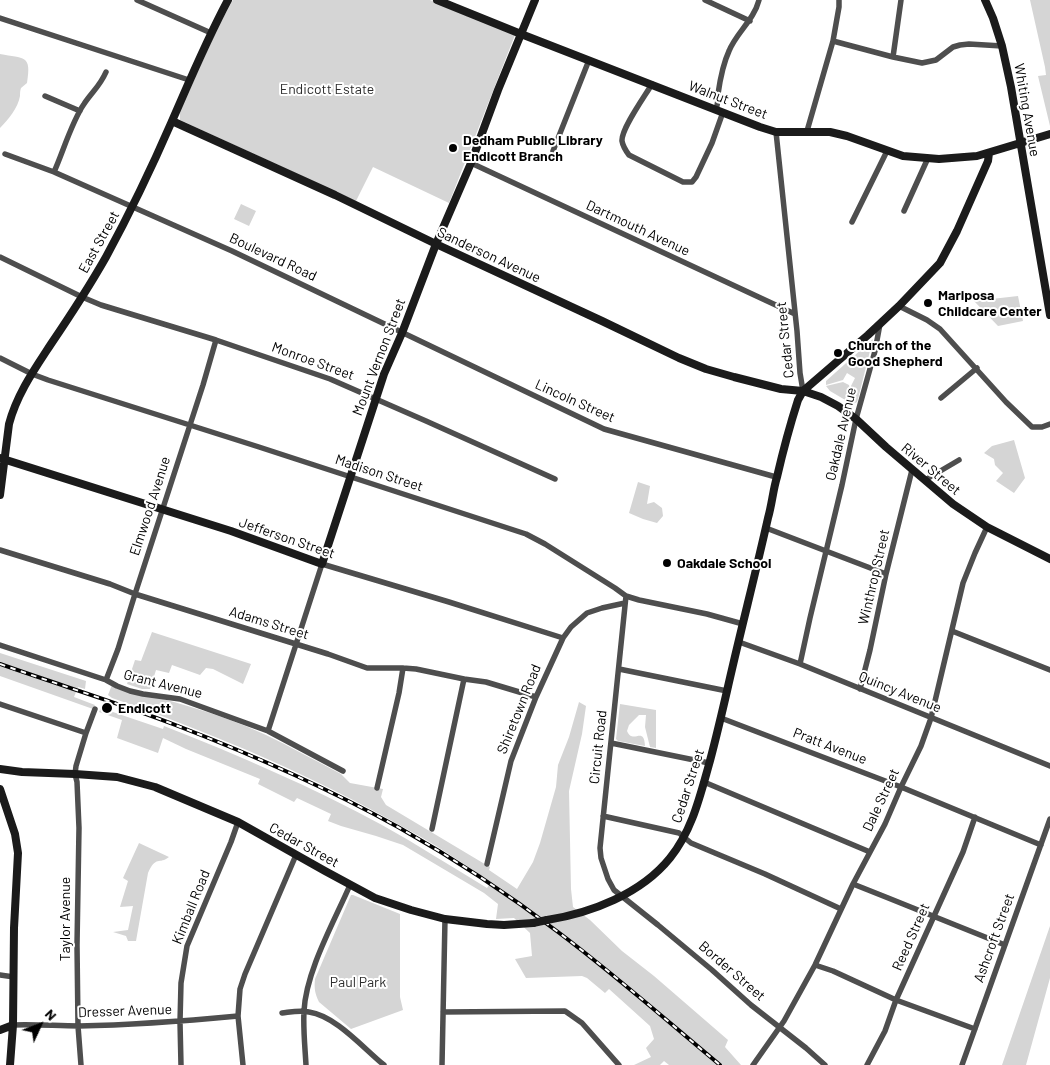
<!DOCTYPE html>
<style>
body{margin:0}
#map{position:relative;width:1050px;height:1065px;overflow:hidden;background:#fff;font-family:Barlow,sans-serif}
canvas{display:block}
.north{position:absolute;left:15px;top:1000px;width:50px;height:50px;-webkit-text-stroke:4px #fff;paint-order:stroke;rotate:47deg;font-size:14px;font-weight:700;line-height:20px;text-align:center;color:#000}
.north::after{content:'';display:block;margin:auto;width:18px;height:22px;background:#000;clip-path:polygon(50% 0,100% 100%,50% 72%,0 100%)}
</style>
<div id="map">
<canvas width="1050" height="1065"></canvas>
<div class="north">N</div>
</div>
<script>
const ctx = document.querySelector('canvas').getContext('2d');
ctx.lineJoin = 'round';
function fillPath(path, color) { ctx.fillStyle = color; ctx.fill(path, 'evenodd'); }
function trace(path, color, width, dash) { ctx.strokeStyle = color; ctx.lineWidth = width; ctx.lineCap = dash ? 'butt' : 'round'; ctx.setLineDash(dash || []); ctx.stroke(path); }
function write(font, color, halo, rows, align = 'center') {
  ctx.font = font + ' Barlow,sans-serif'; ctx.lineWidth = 4; ctx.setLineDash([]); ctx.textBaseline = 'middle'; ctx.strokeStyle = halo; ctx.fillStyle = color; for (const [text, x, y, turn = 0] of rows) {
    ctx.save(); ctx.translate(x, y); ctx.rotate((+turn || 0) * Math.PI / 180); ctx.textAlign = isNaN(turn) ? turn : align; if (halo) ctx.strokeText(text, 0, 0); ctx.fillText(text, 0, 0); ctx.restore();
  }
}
const green = new Path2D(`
 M233 0H430L515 35 449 203 373 167 356 201 180 120V111L219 25Z
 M1030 0H1050V126L1038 76 1046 75 1045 67Z
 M0 54C24 59 32 54 27 83L21 88C20 91 20 93 20 96 18 108 8 120 0 128Z
 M241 204 256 211 249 226 234 219Z
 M1018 296 1023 321 998 326 974 301Z
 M873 339 858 399 857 402 853 404 851 386 855 378 847 373 843 380 826 385V381Z
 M843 382 849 385 852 404 830 391 826 386Z
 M1014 440 1025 478 1014 493 996 481 1003 473 995 465 994 459 984 453 992 446Z
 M638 482 650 486 647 504 654 502 662 508 663 516 657 523 643 519 629 513Z
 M152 632 251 664 243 684 213 669 206 668 200 675 172 665 169 673 156 670 150 689H142L127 684 135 660 141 661Z
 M0 653 86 681 85 689 78 687 74 697 95 705 93 709 0 676Z
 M112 685C164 699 217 712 266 735 291 747 316 761 341 774L350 783 383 789 381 797 386 805 483 863 490 867 489 870 517 889 533 862 540 843 556 787 558 765 569 737 579 702 586 706 582 734 569 791 571 889 573 907 590 920 622 951 654 976 728 1040 725 1047 741 1065H669L664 1061 660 1065H634L651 1057 646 1048 654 1039 650 1026 609 989 605 993 587 978 582 976 526 978 515 959 532 956 530 933 514 918 496 919 498 904 484 893 403 845 376 836 341 826 328 821 331 814 297 798 294 802 258 784 260 779 186 749 163 738 158 753 117 738 122 720 99 712 101 708 163 729 164 726C238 755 312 787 382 825 418 845 452 867 487 888L491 882C464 864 438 846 410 831 316 777 215 734 112 698L108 695Z
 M620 704 656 710V748L650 747 645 727 646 715H639L629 725 627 731C633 745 644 725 645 746L618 741 616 739Z
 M139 843 169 857C159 865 156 855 148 873L136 941H128L126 936 113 932 128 930 133 906 120 907 128 881 123 878Z
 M351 895H353L400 914V997L403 1010 351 1029 319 1002C315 994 314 988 315 979Z
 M1050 926V978L1026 1065H1002Z`);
const street = new Path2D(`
 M137 0 211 33
 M705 0 750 21
 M0 18 189 80
 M833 41 893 57 922 63 936 60 953 47 960 45 969 44 1002 46
 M893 57 901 0
 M652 84C645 96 621 129 622 141 623 147 626 151 629 155L683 182H692L696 177 712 143 723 112
 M45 96 80 111
 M716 109C718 104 718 99 718 94 720 80 723 64 729 51 736 33 754 20 759 0
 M807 131 833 41 839 7V0
 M776 132 797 331 800 373 803 391
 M553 151 589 60
 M5 154 54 172 232 251 604 429 776 477
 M471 163 795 314
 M54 172C63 152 72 121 84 104 92 92 100 86 106 72
 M904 211 928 158
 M852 222 887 151
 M0 257 82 297 101 305 216 340 330 379 426 421 555 479
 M899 306 927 320 940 329 1006 402 1032 427H1042L1050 424
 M0 358 32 374 48 380 259 447 526 534 545 544 615 588 626 596 639 600 707 614 743 624
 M941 398 977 368
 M925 480 959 460
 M766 528 886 574
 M0 550 110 584 135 594 328 654 367 668H403L416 669 464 679 486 682 536 697
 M626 596 600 848 601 858 608 879 614 890 658 925 712 970 751 1005 806 1048 825 1065
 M952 631 1050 670
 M739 642 800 664 1050 766
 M0 645 106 680 117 686 130 691 143 694 180 699 268 731 343 771
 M800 664 810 618 842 485 856 419 875 351 880 324
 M619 669 727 691
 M106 680 118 649 135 594 203 385 216 340
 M860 689 870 650 886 574 912 470
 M0 704 86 733
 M721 718 901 787 1041 845
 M268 731 322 564 449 602 563 638
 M611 743 709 763
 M704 782 870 852
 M377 788 399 693 403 668
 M603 816 679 833 691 843 765 874 841 909
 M432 829 464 679
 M487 864 511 761 536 697 563 638 571 627 587 613 602 608 625 603
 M853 884C904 904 955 925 1005 945
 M815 965 833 971 896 1000 975 1029
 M0 975 14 977
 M443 1012 565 1011 582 1023 619 1065
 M282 1013C291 1012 300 1010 309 1012 336 1016 363 1048 384 1065
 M13 1025C35 1024 57 1026 79 1026 132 1025 185 1021 238 1016
 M81 1065 78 1026 77 945 79 828 77 782 75 774 76 766 86 733 95 709
 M181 1065 180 1022 181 983 187 946 231 842 238 822
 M243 1065 238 1016 240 989 245 974 296 855
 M306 1065C305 1047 303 1029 304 1011 306 971 334 922 350 885
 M442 1065 445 919
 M753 1065 784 1021 815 965 853 884 885 824 901 787 921 746 931 718 963 583 975 553 987 527
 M867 1065 885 1031 896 1000 963 852 975 817
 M962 1065 1050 819`);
const secondary = new Path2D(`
 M437 0 521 34 760 127 776 132H830L847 136 903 156 939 159 977 156 1050 134
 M985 0 993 18 1002 46 1011 87 1050 315
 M172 121 335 195 436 244 602 321 679 358 706 369 734 377 781 389 803 391 821 397 838 406 856 419 886 447 953 504 987 527 1050 559
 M0 458 231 531 322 564 384 374 402 333 436 244 471 163 498 90 535 0
 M0 495 9 424C17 394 34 370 51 344 70 316 89 287 106 257 130 213 152 167 172 121 190 80 207 39 228 0
 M0 769 22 772 75 774 117 777 155 787 238 822 325 871 375 898 411 910 445 919 487 924 504 925 533 923
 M0 789 15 834 18 853 14 928 13 1025 10 1065
 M547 920C591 913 641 894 670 858 691 832 699 800 708 768 715 743 721 717 727 691 740 633 755 576 768 518 772 504 773 490 777 477 783 451 790 425 798 400L803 391 868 335 899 306 940 263 957 231 988 161 989 153
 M0 1030 13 1025`);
const rail = new Path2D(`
 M0 664C59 685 119 703 178 726 253 755 327 788 398 827 453 858 508 894 558 932 614 974 666 1020 720 1065`);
const secondaryBridge = new Path2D(`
 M533 923 547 920`);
const markers = [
 [453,148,5,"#000"],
 [928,303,5,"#000"],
 [838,353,5,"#000"],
 [667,563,5,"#000"],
 [107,708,6,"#000"]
];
const parkNames = [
 ["Endicott Estate",327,89],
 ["Paul Park",358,982]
];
const streetNames = [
 ["Walnut Street",728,100,21],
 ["Whiting Avenue",1027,110,80],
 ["Dartmouth Avenue",638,228,25],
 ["East Street",99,242,-61],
 ["Sanderson Avenue",489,255,25],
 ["Boulevard Road",273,257,25],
 ["Cedar Street",785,340,-96],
 ["Mount Vernon Street",379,357,-69],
 ["Monroe Street",313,361,20],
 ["Lincoln Street",575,401,24],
 ["Oakdale Avenue",841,434,-77],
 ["River Street",931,469,40],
 ["Madison Street",379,473,18],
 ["Elmwood Avenue",150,506,-72],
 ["Jefferson Street",287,538,19],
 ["Winthrop Street",874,577,-77],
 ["Adams Street",269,623,17],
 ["Grant Avenue",163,684,14],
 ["Quincy Avenue",900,692,22],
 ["Shiretown Road",519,709,-68],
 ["Pratt Avenue",830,746,21],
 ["Circuit Road",598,747,-84],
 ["Cedar Street",688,786,-72],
 ["Dale Street",881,800,-65],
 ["Cedar Street",304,845,29],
 ["Kimball Road",191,907,-68],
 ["Taylor Avenue",65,919,-90],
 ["Reed Street",911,937,-66],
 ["Ashcroft Street",994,938,-70],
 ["Border Street",732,971,41],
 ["Dresser Avenue",125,1011,-2]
];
const poiNames = [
 ["Dedham Public Library",463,140],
 ["Endicott Branch",463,156],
 ["Mariposa",938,295],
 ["Childcare Center",938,311],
 ["Church of the",848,345],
 ["Good Shepherd",848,361],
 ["Oakdale School",677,563],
 ["Endicott",118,708]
];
fillPath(green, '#d5d5d5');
trace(street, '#4e4e4e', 5.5);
trace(secondary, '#1b1b1b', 8);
trace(rail, '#000', 4);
trace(rail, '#fff', 2, [5.5]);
trace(secondaryBridge, '#1b1b1b', 8);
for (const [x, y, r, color] of markers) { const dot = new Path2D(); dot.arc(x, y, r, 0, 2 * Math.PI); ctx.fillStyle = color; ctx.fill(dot); trace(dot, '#fff', 2); }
write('14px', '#2c2c2c', '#fff', parkNames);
write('14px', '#000', '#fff', streetNames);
write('bold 14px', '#000', '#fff', poiNames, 'left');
</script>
